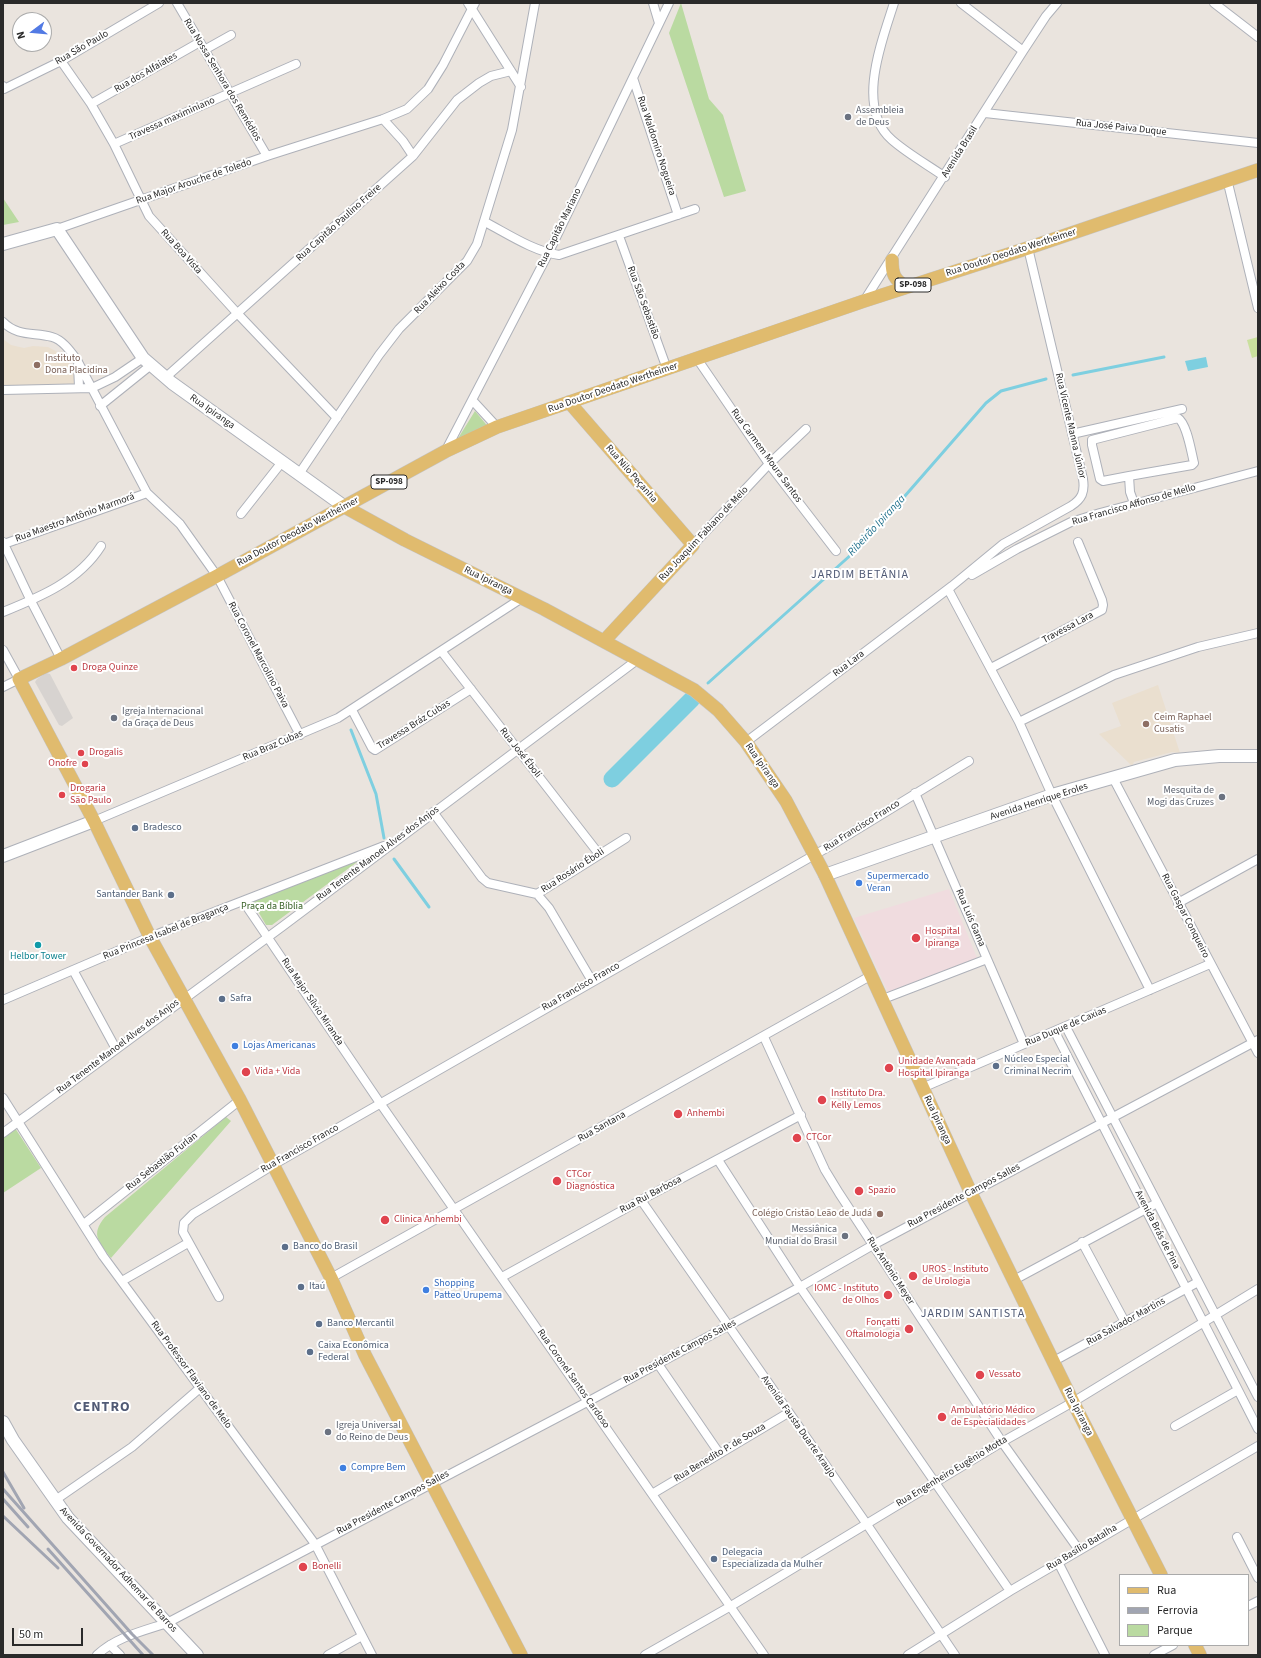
<!DOCTYPE html>
<meta charset="utf-8">
<style>
body{margin:0}
#map{position:relative;width:1261px;height:1658px;overflow:hidden;background:#eae4de;font-family:"Source Sans 3",sans-serif}
canvas{display:block}
.frame{position:absolute;inset:0;border:4px solid #2a2a2a;pointer-events:none}
.legend{position:absolute;left:1119px;top:1574px;width:130px;height:72px;box-sizing:border-box;background:#fff;border:1px solid #aaa;margin:0;padding:5px 7px;list-style:none;font-size:12px;color:#2a2a2a}
.legend li{display:flex;align-items:center;gap:8px;height:20px}
.legend b{width:20px;border:1px solid #aaa}
.north{position:absolute;left:12px;top:12px;width:40px;height:40px;box-sizing:border-box;background:#fff;border:1px solid #aaa;border-radius:50%;rotate:254deg;font-size:11px;font-weight:700;line-height:16px;text-align:center;color:#2a2a2a}
.north::after{content:'';display:block;margin:auto;width:14px;height:18px;background:#527ae4;clip-path:polygon(50% 0,100% 100%,50% 72%,0 100%)}
.scale{position:absolute;left:12px;top:1628px;width:71px;height:18px;box-sizing:border-box;border:2px solid #2a2a2a;border-top:0;padding-left:5px;font-size:12px;line-height:14px;white-space:nowrap;color:#2a2a2a;-webkit-text-stroke:3px #fff;paint-order:stroke}
</style>
<div id="map">
<canvas width="1261" height="1658"></canvas>
<div class="frame"></div>
<ul class="legend">
<li><b style="height:5px;background:#e0bb6e"></b>Rua</li>
<li><b style="height:5px;background:#a1a5b2"></b>Ferrovia</li>
<li><b style="height:11px;background:#badaa1"></b>Parque</li>
</ul>
<div class="north">N</div>
<div class="scale">50 m</div>
</div>
<script>
const ctx = document.querySelector('canvas').getContext('2d');
ctx.lineJoin = 'round';
function fillPath(path, color) { ctx.fillStyle = color; ctx.fill(path, 'evenodd'); }
function trace(path, color, width, dash) { ctx.strokeStyle = color; ctx.lineWidth = width; ctx.lineCap = dash ? 'butt' : 'round'; ctx.setLineDash(dash || []); ctx.stroke(path); }
function write(font, color, halo, rows, align = 'center') {
  ctx.font = font + ' "Source Sans 3",sans-serif'; ctx.lineWidth = 4; ctx.setLineDash([]); ctx.textBaseline = 'middle'; ctx.strokeStyle = halo; ctx.fillStyle = color; for (const [text, x, y, turn = 0] of rows) {
    ctx.save(); ctx.translate(x, y); ctx.rotate((+turn || 0) * Math.PI / 180); ctx.textAlign = isNaN(turn) ? turn : align; if (halo) ctx.strokeText(text, 0, 0); ctx.fillText(text, 0, 0); ctx.restore();
  }
}
const education = new Path2D(`
 M3 339 11 345 24 348 33 346 48 347 63 355 77 375 74 384 3 387Z
 M1158 685 1180 753 1172 752 1134 762 1132 766 1099 734 1121 726 1112 703Z`);
const medical = new Path2D(`
 M949 889 977 958 888 992 854 918Z`);
const green = new Path2D(`
 M681 3 709 99 723 115 746 191 724 197 669 33Z
 M3 198 19 222 3 225Z
 M475 411 490 429 457 440Z
 M368 854 272 925H266L252 901Z
 M226 1117 231 1121 111 1258C99 1242 90 1235 105 1217Z
 M15 1128 41 1168 3 1193V1137Z`);
const pitch = new Path2D(`
 M1258 337V356L1252 358 1247 340Z`);
const plaza = new Path2D(`
 M46 673 50 674 73 718 62 726 59 725 35 682 37 679Z`);
const water = new Path2D(`
 M1206 357 1208 367 1188 371 1185 361Z`);
const stream = new Path2D(`
 M1073 375 1164 357
 M708 683 863 544 986 403 1001 391 1046 379
 M351 730 376 794 384 838
 M394 859 429 907`);
const river = new Path2D(`
 M612 779 692 699`);
const minor = new Path2D(`
 M177 3 267 156
 M468 3 521 87
 M653 3 659 23
 M894 3C882 41 855 108 892 140 908 154 928 165 945 177
 M961 3 1023 51
 M1214 3 1258 37
 M206 49 231 35
 M61 61 91 104 114 144 149 216 237 313 337 418
 M633 78 678 215
 M3 86 4 89 61 61 159 3
 M91 104 200 42
 M985 113 1258 143
 M383 119 403 141 413 156
 M114 144 296 64
 M1227 179 1258 308
 M485 222C508 234 533 251 559 255L695 209
 M57 229 267 156 383 119 407 109 428 89 443 65 475 3
 M619 236 667 369
 M864 301 1023 51 1046 16 1057 3
 M3 322C18 337 34 332 52 337 63 340 71 352 77 360L147 493 180 524 217 576 300 735
 M698 360 769 464 836 551
 M78 365 79 387
 M165 378 413 156 457 100 479 83 491 76 511 71
 M3 390 92 388 115 377 143 358
 M473 401 497 427
 M100 406 151 365
 M1072 434 1182 409
 M446 450 548 254 669 3
 M299 474 379 355 399 329 467 261 477 244 512 130 535 3
 M1129 476 1192 465 1194 463C1191 451 1187 424 1178 418L1092 440V445L1100 479 1103 481 1129 476 1130 492 1134 503
 M241 514 282 462
 M3 542 31 601 61 659
 M4 544 147 493
 M693 545 769 464 806 429
 M972 575 1017 549 1071 522 1100 513 1258 471
 M948 589 1019 722 1052 795 1150 990
 M3 612C40 597 79 581 101 546
 M3 650 19 679 3 687
 M442 652 599 854
 M991 668 1102 610 1103 605 1102 600 1078 542
 M352 710 372 748 375 750 471 689
 M1019 722 1114 675 1198 647 1258 633
 M746 742 952 586 1003 544 1071 506C1082 499 1085 492 1083 479L1028 248
 M1113 778 1258 1053
 M915 793 1024 1044
 M433 812 482 878 488 883 537 894
 M94 821 338 718 522 598
 M537 894 626 838
 M537 894 549 908 592 981
 M243 901 380 1103 764 1655
 M1178 903 1258 859
 M73 970 116 1049
 M883 999 987 959
 M3 1000 150 937 384 846
 M1066 1027 1258 1397
 M1055 1032 1258 1429
 M764 1037 825 1170 839 1193 1002 1442 1079 1550
 M922 1088 1210 964
 M3 1098 103 1256 315 1544 372 1655
 M3 1133 283 926 637 660
 M718 1160 800 1287 1010 1591
 M641 1200 866 1523 955 1655
 M84 1224 240 1100
 M1082 1242 1125 1322
 M502 1277 641 1200 801 1115
 M331 1278 872 975
 M1014 1280 1157 1203
 M122 1281 188 1243
 M219 1297 183 1232 184 1223 193 1214 273 1165 830 846 969 761
 M1054 1361 1198 1282
 M658 1364 719 1453
 M1175 1426 1238 1390
 M652 1494 788 1413
 M54 1501 132 1447 200 1388
 M1237 1537 1258 1578
 M1058 1562 1105 1655
 M1248 1606 1258 1601
 M110 1645 120 1655
 M97 1655C116 1637 143 1631 167 1623L589 1401 800 1287 873 1245 1258 1040
 M328 1655 362 1636
 M645 1655 731 1606 1002 1442 1073 1402 1258 1289
 M908 1655 1010 1591 1258 1446
 M1154 1655 1173 1645`);
const secondary = new Path2D(`
 M3 244 57 229 143 358 172 383 345 507
 M3 856 94 821
 M825 875 1052 795 1175 760 1219 756H1258
 M3 1422 13 1440 68 1518 197 1655`);
const primary = new Path2D(`
 M892 260C892 274 894 280 907 287
 M569 402 693 545 604 641
 M345 507 405 540 544 609 694 690 718 710 746 742 786 801 825 875 971 1193 1073 1402 1161 1575
 M1195 1645 1200 1655
 M521 1655 365 1355 331 1278 240 1100 150 937 94 821 19 679 61 659 217 576 446 451 497 427 864 301 1028 248 1258 170`);
const rail = new Path2D(`
 M3 1472 24 1508
 M3 1489 132 1634 153 1655
 M3 1499 28 1527
 M3 1516 58 1568
 M48 1549 143 1655`);
const markers = [
 [848,117,4,"#6b7280"],
 [37,365,4,"#8d6e63"],
 [74,668,4,"#e0444e"],
 [114,718,4,"#6b7280"],
 [1146,724,4,"#8d6e63"],
 [81,753,4,"#e0444e"],
 [85,764,4,"#e0444e"],
 [62,795,4,"#e0444e"],
 [1222,797,4,"#6b7280"],
 [135,828,4,"#5c6f8a"],
 [859,883,4,"#3f7fe0"],
 [171,895,4,"#5c6f8a"],
 [916,938,5,"#e0444e"],
 [38,945,4,"#0f9aa8"],
 [222,999,4,"#5c6f8a"],
 [235,1046,4,"#3f7fe0"],
 [996,1066,4,"#5c6f8a"],
 [889,1068,5,"#e0444e"],
 [246,1072,5,"#e0444e"],
 [822,1100,5,"#e0444e"],
 [678,1114,5,"#e0444e"],
 [797,1138,5,"#e0444e"],
 [557,1181,5,"#e0444e"],
 [859,1191,5,"#e0444e"],
 [880,1214,4,"#8d6e63"],
 [385,1220,5,"#e0444e"],
 [845,1236,4,"#6b7280"],
 [285,1247,4,"#5c6f8a"],
 [913,1276,5,"#e0444e"],
 [301,1287,4,"#5c6f8a"],
 [426,1290,4,"#3f7fe0"],
 [888,1295,5,"#e0444e"],
 [319,1324,4,"#5c6f8a"],
 [909,1329,5,"#e0444e"],
 [310,1352,4,"#5c6f8a"],
 [980,1375,5,"#e0444e"],
 [942,1417,5,"#e0444e"],
 [328,1432,4,"#6b7280"],
 [343,1468,4,"#3f7fe0"],
 [714,1559,4,"#5c6f8a"],
 [303,1567,5,"#e0444e"]
];
const shields = [
 [913,285,36],
 [389,482,36]
];
const shieldNames = [
 ["SP-098",913,285],
 ["SP-098",389,482]
];
const streetNames = [
 ["Rua São Paulo",82,48,-30],
 ["Rua dos Alfaiates",146,73,-30],
 ["Rua Nossa Senhora dos Remédios",222,80,59],
 ["Travessa maximiniano",172,119,-24],
 ["Rua José Paiva Duque",1121,128,6],
 ["Rua Waldomiro Nogueira",656,146,72],
 ["Avenida Brasil",960,152,-58],
 ["Rua Major Arouche de Toledo",194,182,-19],
 ["Rua Capitão Paulino Freire",339,223,-42],
 ["Rua Capitão Mariano",560,228,-64],
 ["Rua Boa Vista",181,252,48],
 ["Rua Doutor Deodato Wertheimer",1011,253,-18],
 ["Rua Aleixo Costa",440,288,-46],
 ["Rua São Sebastião",643,303,70],
 ["Rua Doutor Deodato Wertheimer",613,388,-19],
 ["Rua Ipiranga",212,412,35],
 ["Rua Vicente Manna Júnior",1070,426,77],
 ["Rua Carmem Moura Santos",766,456,54],
 ["Rua Nilo Peçanha",631,474,49],
 ["Rua Francisco Affonso de Mello",1134,505,-16],
 ["Rua Maestro Antônio Marmorá",75,518,-20],
 ["Rua Doutor Deodato Wertheimer",298,532,-28],
 ["Rua Joaquim Fabiano de Melo",704,534,-47],
 ["Rua Ipiranga",488,581,26],
 ["Travessa Lara",1068,628,-28],
 ["Rua Coronel Marcolino Paiva",258,655,62],
 ["Rua Lara",849,664,-37],
 ["Travessa Bráz Cubas",414,725,-32],
 ["Rua Braz Cubas",273,746,-23],
 ["Rua José Éboli",520,753,52],
 ["Rua Ipiranga",762,766,55],
 ["Avenida Henrique Eroles",1039,802,-18],
 ["Rua Francisco Franco",862,826,-32],
 ["Rua Tenente Manoel Alves dos Anjos",378,854,-37],
 ["Rua Rosário Éboli",573,871,-33],
 ["Rua Gaspar Conqueiro",1185,916,63],
 ["Rua Luís Gama",970,918,67],
 ["Rua Princesa Isabel de Bragança",166,932,-22],
 ["Rua Francisco Franco",581,987,-30],
 ["Rua Major Sílvio Miranda",312,1002,56],
 ["Rua Duque de Caxias",1066,1027,-23],
 ["Rua Tenente Manoel Alves dos Anjos",118,1047,-37],
 ["Rua Ipiranga",937,1120,65],
 ["Rua Santana",602,1127,-29],
 ["Rua Francisco Franco",300,1149,-30],
 ["Rua Sebastião Furlan",162,1162,-38],
 ["Rua Rui Barbosa",651,1195,-28],
 ["Rua Presidente Campos Salles",964,1196,-28],
 ["Avenida Brás de Pina",1157,1230,63],
 ["Rua Antônio Meyer",890,1271,57],
 ["Rua Salvador Martins",1126,1322,-29],
 ["Rua Presidente Campos Salles",680,1352,-28],
 ["Rua Professor Flaviano de Melo",191,1375,54],
 ["Rua Coronel Santos Cardoso",573,1379,55],
 ["Rua Ipiranga",1078,1412,63],
 ["Avenida Fausta Duarte Araujo",798,1427,55],
 ["Rua Benedito P. de Souza",720,1453,-31],
 ["Rua Engenheiro Eugênio Motta",952,1472,-31],
 ["Rua Presidente Campos Salles",393,1503,-28],
 ["Rua Basílio Batalha",1082,1548,-31],
 ["Avenida Governador Adhemar de Barros",118,1570,47]
];
const worshipNames = [
 ["Assembleia",856,111],
 ["de Deus",856,123],
 ["Igreja Internacional",122,712],
 ["da Graça de Deus",122,724],
 ["Mesquita de",1214,791,"right"],
 ["Mogi das Cruzes",1214,803,"right"],
 ["Messiânica",837,1230,"right"],
 ["Mundial do Brasil",837,1242,"right"],
 ["Igreja Universal",336,1426],
 ["do Reino de Deus",336,1438]
];
const educationNames = [
 ["Instituto",45,359],
 ["Dona Placidina",45,371],
 ["Ceim Raphael",1154,718],
 ["Cusatis",1154,730],
 ["Colégio Cristão Leão de Judá",872,1214,"right"]
];
const healthNames = [
 ["Droga Quinze",82,668],
 ["Drogalis",89,753],
 ["Onofre",77,764,"right"],
 ["Drogaria",70,789],
 ["São Paulo",70,801],
 ["Hospital",925,932],
 ["Ipiranga",925,944],
 ["Unidade Avançada",898,1062],
 ["Hospital Ipiranga",898,1074],
 ["Vida + Vida",255,1072],
 ["Instituto Dra.",831,1094],
 ["Kelly Lemos",831,1106],
 ["Anhembi",687,1114],
 ["CTCor",806,1138],
 ["CTCor",566,1175],
 ["Diagnóstica",566,1187],
 ["Spazio",868,1191],
 ["Clinica Anhembi",394,1220],
 ["UROS - Instituto",922,1270],
 ["de Urologia",922,1282],
 ["IOMC - Instituto",879,1289,"right"],
 ["de Olhos",879,1301,"right"],
 ["Fonçatti",900,1323,"right"],
 ["Oftalmologia",900,1335,"right"],
 ["Vessato",989,1375],
 ["Ambulatório Médico",951,1411],
 ["de Especialidades",951,1423],
 ["Bonelli",312,1567]
];
const serviceNames = [
 ["Bradesco",143,828],
 ["Santander Bank",163,895,"right"],
 ["Safra",230,999],
 ["Núcleo Especial",1004,1060],
 ["Criminal Necrim",1004,1072],
 ["Banco do Brasil",293,1247],
 ["Itaú",309,1287],
 ["Banco Mercantil",327,1324],
 ["Caixa Econômica",318,1346],
 ["Federal",318,1358],
 ["Delegacia",722,1553],
 ["Especializada da Mulher",722,1565]
];
const shopNames = [
 ["Supermercado",867,877],
 ["Veran",867,889],
 ["Lojas Americanas",243,1046],
 ["Shopping",434,1284],
 ["Patteo Urupema",434,1296],
 ["Compre Bem",351,1468]
];
const parkNames = [
 ["Praça da Bíblia",272,907]
];
const cultureNames = [
 ["Helbor Tower",38,957]
];
const waterNames = [
 ["Ribeirão Ipiranga",877,526,-47]
];
const quarterNames = [
 ["JARDIM BETÂNIA",860,575],
 ["JARDIM SANTISTA",973,1314]
];
const districtNames = [
 ["CENTRO",102,1408]
];
fillPath(education, '#eadfcf');
fillPath(medical, '#f0dcdf');
fillPath(green, '#badaa1');
fillPath(pitch, '#cae09e');
fillPath(plaza, '#d7d3d0');
fillPath(water, '#7ecfe0');
trace(stream, '#7ecfe0', 3);
trace(river, '#7ecfe0', 17);
trace(minor, '#aeb1b9', 10);
trace(secondary, '#aeb1b9', 14);
trace(primary, '#c3c3c3', 14);
trace(minor, '#fff', 8);
trace(secondary, '#fff', 12);
trace(primary, '#e0bb6e', 13);
trace(rail, '#a1a5b2', 3);
for (const [x, y, r, color] of markers) { const dot = new Path2D(); dot.arc(x, y, r, 0, 2 * Math.PI); ctx.fillStyle = color; ctx.fill(dot); trace(dot, '#fff', 1.5); }
for (const [x, y, w] of shields) { const box = new Path2D(); box.roundRect(x - w / 2, y - 7, w, 14, 3); ctx.fillStyle = '#fff'; ctx.fill(box); trace(box, '#2a2a2a', 1); }
write('bold 9px', '#2a2a2a', null, shieldNames);
write('10px', '#2a2a2a', '#fff', streetNames);
write('10px', '#5b616d', '#fff', worshipNames, 'left');
write('10px', '#785e54', '#fff', educationNames, 'left');
write('10px', '#be3a42', '#fff', healthNames, 'left');
write('10px', '#4e5e75', '#fff', serviceNames, 'left');
write('10px', '#366cbe', '#fff', shopNames, 'left');
write('10px', '#355f23', '#fff', parkNames);
write('10px', '#0d838f', '#fff', cultureNames);
write('italic 11px', '#1e6f8b', '#fff', waterNames);
ctx.letterSpacing = '1px';
write('12px', '#505a75', '#fff', quarterNames);
ctx.letterSpacing = '0px';
ctx.letterSpacing = '1px';
write('bold 14px', '#505a75', '#fff', districtNames);
ctx.letterSpacing = '0px';
</script>
